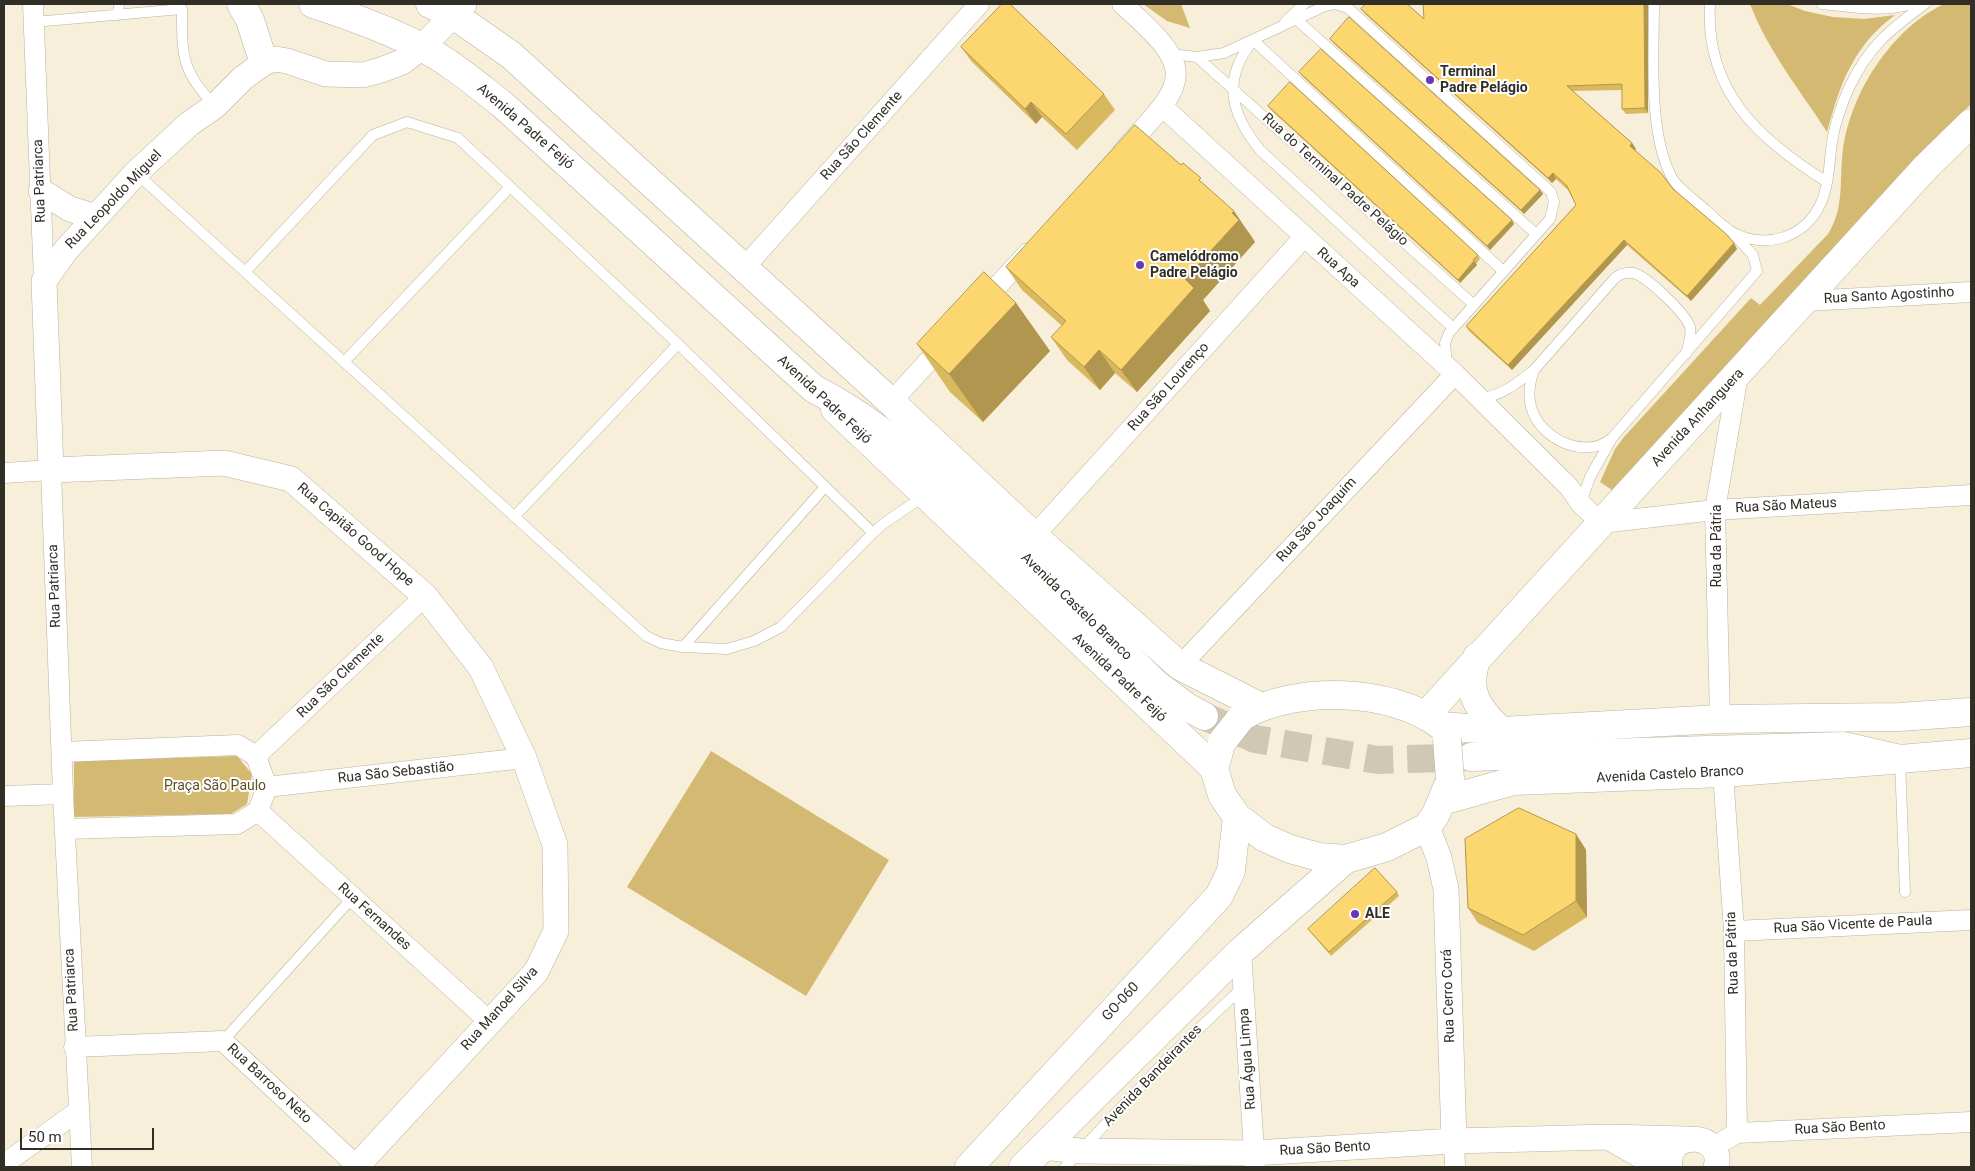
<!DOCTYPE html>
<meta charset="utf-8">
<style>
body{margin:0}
#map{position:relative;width:1975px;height:1171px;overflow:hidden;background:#f7efd9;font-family:Roboto,sans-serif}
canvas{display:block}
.frame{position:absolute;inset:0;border:5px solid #312e26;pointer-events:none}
.scale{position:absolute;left:20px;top:1128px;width:134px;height:22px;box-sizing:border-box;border:2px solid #312e26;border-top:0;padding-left:6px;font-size:15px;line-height:18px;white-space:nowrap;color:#312e26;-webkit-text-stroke:4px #fff;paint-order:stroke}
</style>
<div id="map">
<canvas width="1975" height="1171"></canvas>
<div class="frame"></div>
<div class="scale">50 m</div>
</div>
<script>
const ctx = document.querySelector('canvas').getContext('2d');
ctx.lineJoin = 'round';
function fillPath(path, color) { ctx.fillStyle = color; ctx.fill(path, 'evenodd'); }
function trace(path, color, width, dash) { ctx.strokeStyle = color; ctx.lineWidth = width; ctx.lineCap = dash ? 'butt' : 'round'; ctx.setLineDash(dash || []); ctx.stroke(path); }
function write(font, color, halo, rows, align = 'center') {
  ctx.font = font + ' Roboto,sans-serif'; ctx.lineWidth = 4; ctx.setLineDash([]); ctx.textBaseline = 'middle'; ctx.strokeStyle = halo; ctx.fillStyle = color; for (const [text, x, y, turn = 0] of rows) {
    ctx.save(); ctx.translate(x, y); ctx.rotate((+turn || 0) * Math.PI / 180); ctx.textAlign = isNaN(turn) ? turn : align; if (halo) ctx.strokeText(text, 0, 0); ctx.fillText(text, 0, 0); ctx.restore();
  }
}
const green = new Path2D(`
 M1143 4H1181L1190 28 1167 21Z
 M1750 4H1787L1805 11 1833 17 1864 19 1895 15C1853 46 1840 84 1827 132 1800 90 1768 51 1750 4Z
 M1944 4H1971V104L1903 172 1612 490 1600 482 1615 449 1624 437 1751 298 1760 305 1828 234C1845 208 1839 179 1843 149 1851 93 1891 29 1944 4Z
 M711 751 889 860 806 996 627 887Z
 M237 756 252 774 247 804 231 814 74 817V761Z`);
const trunkTunnel = new Path2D(`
 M1204 716 1255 739 1378 760 1471 757`);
const service = new Path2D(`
 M1654 4C1654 54 1648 131 1671 176 1675 186 1697 202 1706 210 1714 217 1723 227 1732 232 1766 250 1805 238 1821 203 1830 183 1829 158 1833 136 1836 121 1842 104 1848 90 1868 47 1888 31 1925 4
 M1710 4C1705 91 1758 139 1827 182
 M1822 4C1853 7 1882 13 1912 4
 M118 15 119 4
 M1296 19 1536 234
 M34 22 182 9C182 55 181 71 215 106
 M1285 22 1304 4
 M1253 40 1503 271
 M1251 43C1222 81 1231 114 1260 150L1453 328
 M1171 54 1197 57 1224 53 1325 6 1335 4 1348 8 1551 192 1554 202 1550 219 1449 333 1445 343 1447 365
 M1197 57 1473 304
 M136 173 646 636 661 643 683 647 825 487
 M245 272 373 135 407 122 458 138 678 344 873 533 781 627 754 641 727 649 683 647
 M344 362 510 187
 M1481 398C1502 396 1517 383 1534 370
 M1612 438C1587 459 1547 442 1534 415 1527 400 1529 384 1534 370L1615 278C1620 274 1627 272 1633 273 1647 276 1686 314 1690 327 1692 336 1688 346 1686 354
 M1581 503 1590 477 1612 438 1757 271 1753 255 1734 235
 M514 517 678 344
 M873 533 883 524 924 496
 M1900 761 1905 892
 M223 1041 353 897
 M1065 1167 1168 1058 1243 987`);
const minor = new Path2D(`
 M33 4 44 281
 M1122 4C1200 72 1187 81 1123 151
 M1163 107 1455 374 1569 487 1581 504 1601 523 1715 510 1971 495
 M744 268 979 4
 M1806 301 1971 292
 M980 305 1028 253
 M891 402 947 341
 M4 473 51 470 63 794 82 1167
 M1034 536 1304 237
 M1180 666 1455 374
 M1720 719 1715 510 1738 375
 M62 752 238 745 256 756 267 787 258 811 237 824 65 829
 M256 756 425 596
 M1723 773 1734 931 1737 1133
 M267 787 524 758
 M4 796 63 794
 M258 811 490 1022
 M1734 931 1971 920
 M1241 951 1255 1167
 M74 1047 223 1041 357 1166 355 1167
 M1725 1140 1737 1133 1971 1122
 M1454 1141 1455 1167
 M4 1164 77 1112`);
const tertiary = new Path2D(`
 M41 191 70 209 96 217
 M1427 827 1439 858 1446 889 1454 1141
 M1610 1138 1661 1167
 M1042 1147 1080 1151 1254 1153 1454 1141 1608 1137 1686 1139
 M359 1167 357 1166 536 972 556 931 555 845 524 758 481 668 425 596 291 479 224 463 51 470 44 281 66 250 136 173 189 124 215 106 243 78 265 62 276 59 287 61 326 74 363 75 381 70 402 62 422 47 464 4
 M1670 1167C1665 1127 1726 1133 1716 1167`);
const primary = new Path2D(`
 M891 402 1034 536 1180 666 1261 707
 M835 409 1214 768
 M1477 657C1465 691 1476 707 1501 731
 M1427 714 1926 167 1971 123
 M1245 715C1297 686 1392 688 1440 725
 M1443 726 1501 731 1720 719 1899 717 1971 712
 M1219 752 1214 768 1222 795 1237 817 1265 838 1290 849 1319 857 1346 859 1387 847 1427 827 1436 814 1448 785
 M1442 801 1513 781 1723 773 1892 760
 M969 1167 1219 896 1231 871 1237 817
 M1023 1167 1241 951 1346 859`);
const trunk = new Path2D(`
 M241 4 250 20 260 51
 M313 4C350 16 387 29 421 47 451 62 477 85 503 105L814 389C866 415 909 453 955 490
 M430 4 455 16 511 55 891 402
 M943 476 1156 684 1187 707 1204 716
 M1471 757 1843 746 1900 759 1971 753`);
const primaryBridge = new Path2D(`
 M1447 739 1450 779
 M1222 742 1240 719`);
const wall = new Path2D(`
 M1648 4V113L1626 114 1622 109V90L1573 91 1632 143 1636 149 1635 150 1673 189 1737 249 1691 301 1627 245 1512 370 1469 331 1466 326 1576 205 1568 190 1556 179 1552 183 1365 14 1361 9 1424 19Z
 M1330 39 1540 190 1543 194 1524 214 1333 43Z
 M961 47 1104 94 1115 110 1077 150 1042 117 1036 124 972 62Z
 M1299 72 1512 220 1514 224 1490 250 1302 76Z
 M1268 106 1478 255 1480 259 1476 264 1477 265 1460 283 1271 110Z
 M1181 165 1206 186 1250 234 1255 242 1203 300 1210 311 1137 392 1115 373 1100 390 1067 360 1051 337 1062 326 1022 290 1006 267Z
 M1016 303 1050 351 983 422 950 392 917 344Z
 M1576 834 1586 850 1587 917 1534 951 1478 923 1468 908Z
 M1397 892 1399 896 1331 956 1308 929Z`);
const shadedWall = new Path2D(`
 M1644 4H1648V113L1645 108Z
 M1031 102 1042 117 1036 124 1025 109Z
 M1632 143 1636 149 1634 151 1630 146Z
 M1553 173 1556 179 1552 183 1548 178Z
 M1540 190 1543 194 1524 214 1521 210Z
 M1234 211 1255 242 1203 300 1210 311 1137 392 1121 370Z
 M1512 220 1514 224 1490 250 1487 246Z
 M1624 240 1627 245 1512 370 1508 365Z
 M1734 243 1737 249 1691 301 1687 296Z
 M1474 261 1477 265 1460 283 1458 280Z
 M1016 303 1050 351 983 422 949 374Z
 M1099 350 1115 373 1100 390 1084 367Z
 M1576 834 1586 850 1587 917 1576 901Z`);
const building = new Path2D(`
 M1002 4H1010L1104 94 1066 134 1031 102 1025 109 961 47Z
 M1366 4H1407L1424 19 1423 4H1644L1645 108 1622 109V84L1567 86 1632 143 1630 146 1661 173 1673 189 1724 232 1734 243 1687 296 1624 240 1508 365 1466 326 1576 205 1567 186 1553 173 1548 178 1361 9Z
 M1349 17 1540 190 1521 210 1330 39Z
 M1321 49 1512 220 1487 246 1299 72Z
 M1290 82 1478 255 1473 260 1474 261 1458 280 1268 106Z
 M1135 125 1181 165 1183 163 1201 178 1199 180 1234 211 1232 213 1239 220 1185 279 1194 288 1121 370 1099 350 1084 367 1051 337 1066 321 1006 267Z
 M984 272 1016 303 949 374 917 344Z
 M1519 808 1576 834V901L1523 935 1468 908 1465 839Z
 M1375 868 1397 892 1329 952 1308 929Z`);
const markers = [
 [1430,80,5,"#6b38af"],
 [1140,265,5,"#6b38af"],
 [1355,914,5,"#6b38af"]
];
const poiNames = [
 ["Terminal",1440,72],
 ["Padre Pelágio",1440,88],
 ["Camelódromo",1150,257],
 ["Padre Pelágio",1150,273],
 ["ALE",1365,914]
];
const streetNames = [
 ["Avenida Padre Feijó",525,127,41],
 ["Rua São Clemente",862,136,-48],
 ["Rua do Terminal Padre Pelágio",1335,180,42],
 ["Rua Patriarca",40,181,-92],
 ["Rua Leopoldo Miguel",114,200,-46],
 ["Rua Apa",1338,268,42],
 ["Rua Santo Agostinho",1889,296,-3],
 ["Rua São Lourenço",1169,387,-48],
 ["Avenida Padre Feijó",824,400,43],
 ["Avenida Anhanguera",1698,418,-47],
 ["Rua São Mateus",1786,506,-3],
 ["Rua São Joaquim",1317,520,-47],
 ["Rua Capitão Good Hope",355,535,41],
 ["Rua da Pátria",1717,546,-90],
 ["Rua Patriarca",55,586,-92],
 ["Avenida Castelo Branco",1076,607,44],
 ["Rua São Clemente",341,676,-44],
 ["Avenida Padre Feijó",1119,678,43],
 ["Rua São Sebastião",396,773,-6],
 ["Avenida Castelo Branco",1670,775,-3],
 ["Rua Fernandes",374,917,42],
 ["Rua São Vicente de Paula",1853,925,-3],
 ["Rua da Pátria",1733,953,-92],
 ["Rua Patriarca",72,990,-93],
 ["Rua Cerro Corá",1449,996,-92],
 ["GO-060",1121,1002,-47],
 ["Rua Manoel Silva",500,1009,-48],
 ["Rua Água Limpa",1248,1059,-94],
 ["Avenida Bandeirantes",1153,1076,-46],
 ["Rua Barroso Neto",269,1084,43],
 ["Rua São Bento",1840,1128,-3],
 ["Rua São Bento",1325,1149,-3]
];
const parkNames = [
 ["Praça São Paulo",215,786]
];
fillPath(green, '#d3b971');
trace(trunkTunnel, '#cfc8b5', 28, [28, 14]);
trace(service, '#bab29e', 11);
trace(minor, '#bab29e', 21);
trace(tertiary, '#bab29e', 26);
trace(primary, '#bab29e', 29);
trace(trunk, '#bab29e', 29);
trace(service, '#fff', 10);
trace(minor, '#fff', 20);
trace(tertiary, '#fff', 25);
trace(primary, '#fff', 28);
trace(trunk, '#fff', 28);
trace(primaryBridge, '#bab29e', 29, []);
trace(primaryBridge, '#fff', 28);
fillPath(wall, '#d9b95f');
fillPath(shadedWall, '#b0964e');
fillPath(building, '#fcd76f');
trace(building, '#b0964e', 1);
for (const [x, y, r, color] of markers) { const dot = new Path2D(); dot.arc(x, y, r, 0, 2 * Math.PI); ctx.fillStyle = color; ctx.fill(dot); trace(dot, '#fff', 2); }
write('bold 14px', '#312e26', '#fff', poiNames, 'left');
write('14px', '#312e26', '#fff', streetNames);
write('14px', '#5f4f25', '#fff', parkNames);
</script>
